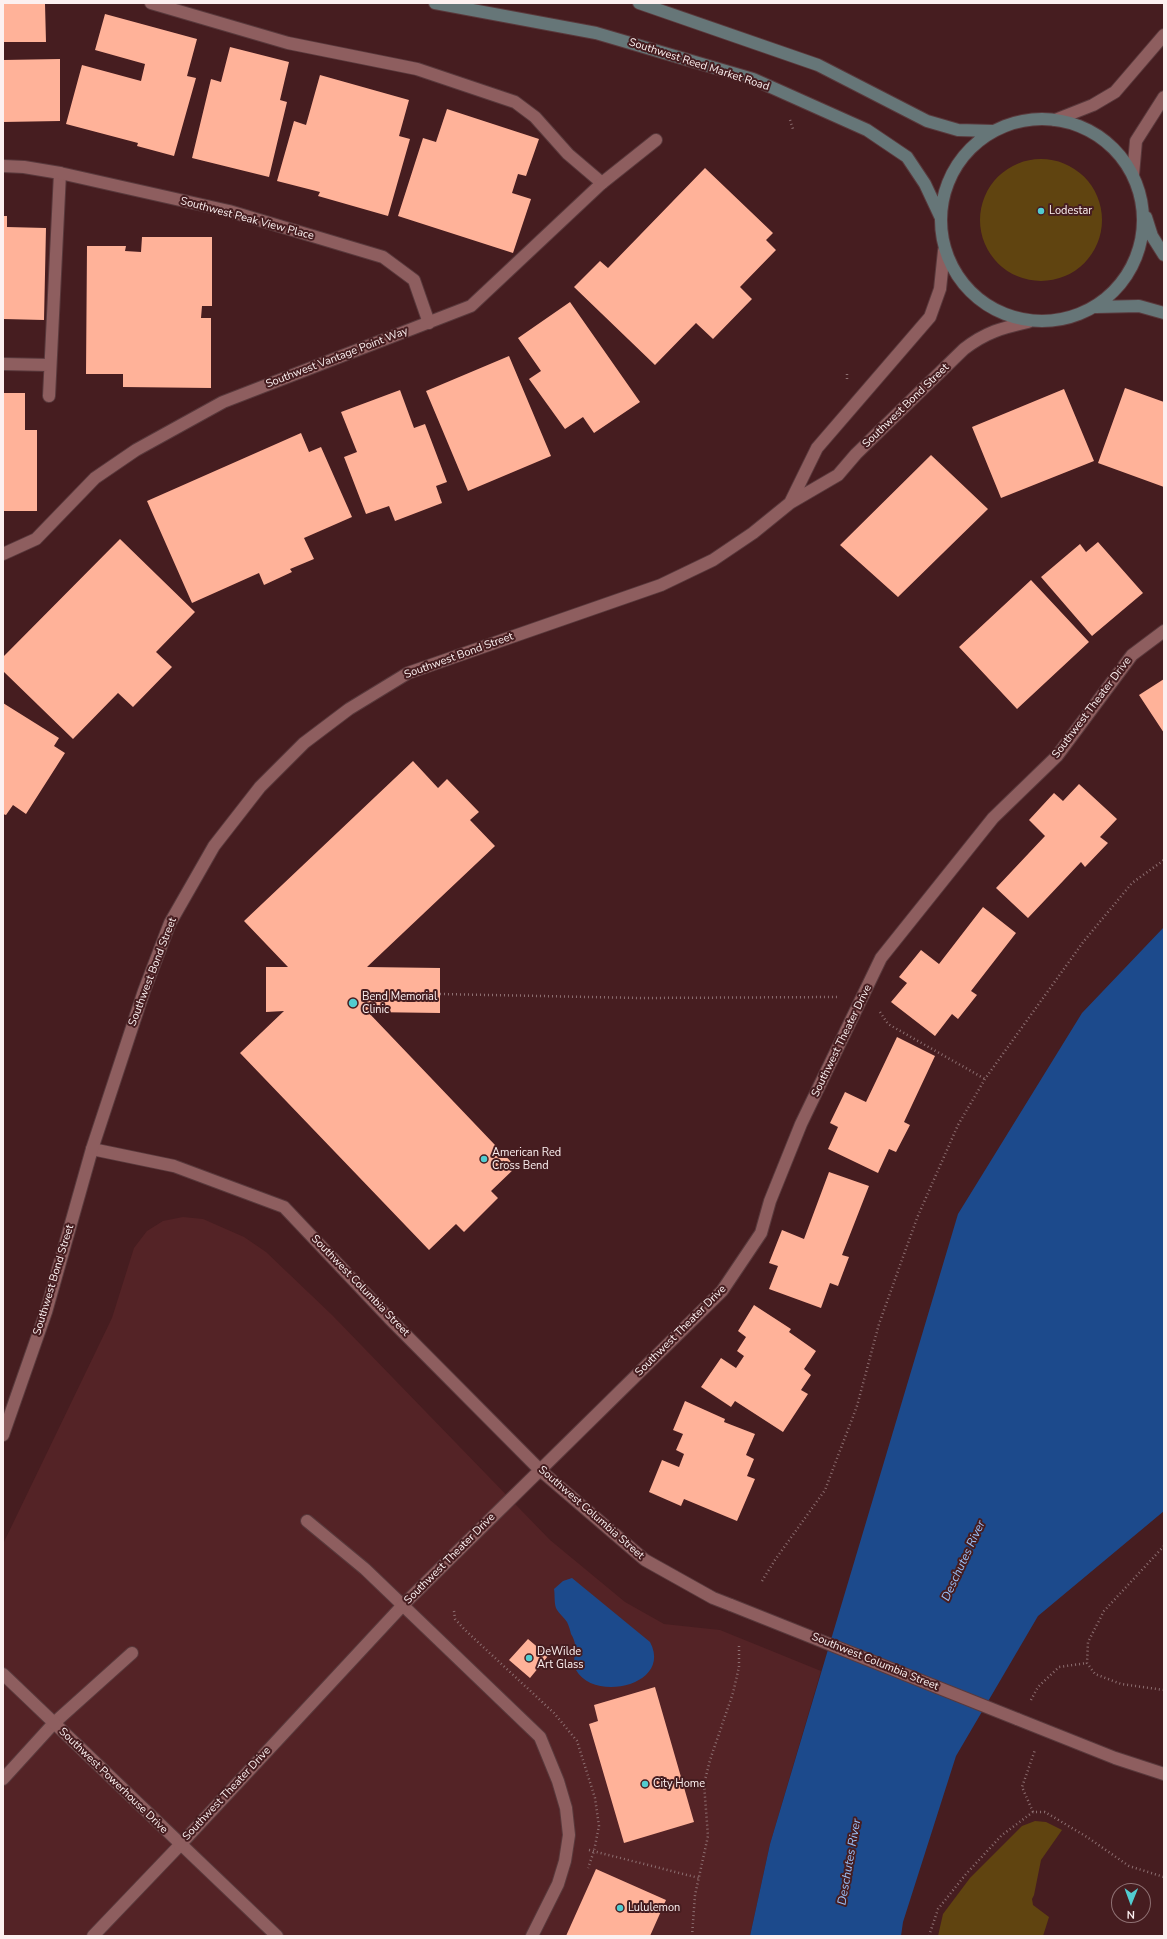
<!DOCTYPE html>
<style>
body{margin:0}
#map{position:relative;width:1167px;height:1939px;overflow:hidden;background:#461d20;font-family:"Nunito Sans",sans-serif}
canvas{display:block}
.frame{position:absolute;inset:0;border:4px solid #fcf0f0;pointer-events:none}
.north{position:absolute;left:1111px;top:1883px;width:40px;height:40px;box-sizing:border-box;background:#461d20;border:1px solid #8f7173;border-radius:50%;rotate:181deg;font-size:11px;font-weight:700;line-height:16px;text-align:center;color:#fcf0f0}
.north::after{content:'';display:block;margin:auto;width:14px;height:18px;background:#52ccd0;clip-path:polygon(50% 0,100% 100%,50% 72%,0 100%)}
</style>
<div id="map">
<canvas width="1167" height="1939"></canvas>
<div class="frame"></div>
<div class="north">N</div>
</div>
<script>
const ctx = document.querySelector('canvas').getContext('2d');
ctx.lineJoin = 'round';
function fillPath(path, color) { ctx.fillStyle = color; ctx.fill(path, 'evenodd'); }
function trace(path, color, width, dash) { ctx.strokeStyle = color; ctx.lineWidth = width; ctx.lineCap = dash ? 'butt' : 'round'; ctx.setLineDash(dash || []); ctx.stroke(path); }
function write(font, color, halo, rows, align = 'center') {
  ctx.font = font + ' "Nunito Sans",sans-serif'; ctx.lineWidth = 4; ctx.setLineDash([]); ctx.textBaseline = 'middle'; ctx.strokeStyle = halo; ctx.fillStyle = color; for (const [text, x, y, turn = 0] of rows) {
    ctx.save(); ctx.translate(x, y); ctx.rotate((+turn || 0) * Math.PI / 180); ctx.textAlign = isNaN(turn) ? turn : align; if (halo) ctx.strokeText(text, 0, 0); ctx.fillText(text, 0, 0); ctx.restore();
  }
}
const built = new Path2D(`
 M183 1217 203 1219 244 1237 266 1252 332 1315 550 1540 625 1602 664 1624 720 1630 821 1671 770 1844 750 1936H3V1544L112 1318 134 1248 147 1231 163 1221Z`);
const green = new Path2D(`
 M980 220a61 61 0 1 1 122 0a61 61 0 1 1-122 0Z
 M1035 1821 1046 1822 1062 1830 1041 1860 1034 1895 1032 1899 1033 1905 1049 1917 1043 1936H938L943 1914 970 1878 1022 1826Z`);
const water = new Path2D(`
 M1164 927V1511L1038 1616 956 1756 903 1922 901 1936H750L770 1844 958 1214 1082 1013Z
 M572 1578 650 1642C673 1685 594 1703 576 1670 572 1663 576 1653 575 1645 575 1642 573 1637 571 1634 570 1630 569 1626 567 1622 564 1617 558 1613 556 1608 554 1602 555 1594 554 1589L563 1581Z`);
const building = new Path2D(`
 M3 4H45L46 42H3Z
 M105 14 197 39 187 76 196 78 174 156 137 146 138 143 66 124 82 65 141 81 145 64 95 50Z
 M230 47 289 62 280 100 287 102 269 177 192 158 211 79 221 82Z
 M60 59V121L3 122V60Z
 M320 75 409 100 399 136 410 139 388 216 318 196 320 192 277 181 294 121 306 125Z
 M447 109 539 139 526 176 518 174 512 193 531 199 513 253 398 216 423 138 436 142Z
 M705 168 773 233 766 240 776 250 740 287 752 299 713 339 696 323 655 365 574 287 600 261 608 268Z
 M3 216H7V227L46 228 44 320 3 319Z
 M142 237H212V306H202L201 318H211V388L123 387V374H86L87 246H126L125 251 141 252Z
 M570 302 640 402 594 433 583 417 565 429 529 379 541 371 518 338Z
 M509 356 551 456 468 491 426 391Z
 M1125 388 1164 402V487L1098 463Z
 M1064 389 1094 461 1001 498 972 427Z
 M400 390 414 428 425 424 447 482 436 486 442 503 395 521 389 506 366 514 344 457 357 452 341 412Z
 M3 393H25V430H37V511H3Z
 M301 433 309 452 321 447 352 517 304 538 314 559 290 569 292 572 264 585 259 573 192 603 147 501Z
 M931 455 988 509 898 597 840 545Z
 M120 539 195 612 156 652 172 667 133 707 118 693 73 739 3 671V657Z
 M1098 542 1143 593 1092 636 1041 577 1080 544 1086 552Z
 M1031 580 1089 642 1017 709 959 647Z
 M1164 679V733L1139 695Z
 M3 703 59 738 54 746 65 753 26 814 13 805 6 815 3 814Z
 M413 761 438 788 447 779 479 812 470 820 495 846 367 967 440 968V1013L368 1012 516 1167 491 1191 498 1198 464 1232 456 1224 429 1250 240 1053 284 1011 266 1012V967H288L244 921Z
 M1079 784 1117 819 1100 837 1108 843 1085 867 1081 862 1028 918 996 888 1045 836 1029 820 1054 793 1063 801Z
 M983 907 1016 933 971 991 977 995 958 1019 952 1014 935 1036 891 1002 907 983 899 977 921 950 939 964Z
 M897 1037 935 1056 904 1122 910 1125 896 1152 889 1149 878 1173 828 1149 838 1127 830 1123 845 1092 866 1102Z
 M829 1172 869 1186 842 1255 849 1257 838 1286 830 1283 821 1308 769 1289 778 1266 769 1263 782 1230 804 1239Z
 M754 1305 791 1329 789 1332 816 1351 804 1369 811 1375 801 1390 808 1394 783 1432 735 1401 731 1407 701 1387 721 1358 736 1368 744 1356 737 1351 746 1337 738 1331Z
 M685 1401 725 1419 724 1422 755 1434 746 1455 754 1459 747 1476 755 1479 737 1521 684 1499 681 1506 649 1492 662 1460 679 1467 684 1454 676 1450 683 1434 673 1430Z
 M528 1639 548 1656 530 1678 509 1660Z
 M655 1687 694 1822 624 1843 589 1724 598 1721 594 1705Z
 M596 1869 666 1900 650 1936H566Z`);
const path = new Path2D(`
 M790 120 793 129
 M847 379V371
 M440 994 640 998 837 997
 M880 1012 888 1024 985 1079
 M1164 1546 1104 1611 1088 1642 1087 1663 1095 1674 1121 1684 1164 1690
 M762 1581 775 1560 825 1490 857 1406 879 1324 917 1218 958 1125 985 1079 1084 941 1132 883 1164 860
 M454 1611 455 1619 465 1630 554 1713 577 1741 595 1798 599 1826 594 1851 588 1868
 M1031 1700 1038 1687 1059 1667 1087 1663
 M1033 1812 1022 1787 1035 1750
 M589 1850 699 1878
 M464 1936V1934
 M692 1936 695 1895 708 1836 704 1784 710 1760 733 1693 739 1667V1644
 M929 1936 938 1909 966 1874 1002 1835 1033 1812H1045L1087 1837 1129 1866 1164 1877`);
const service = new Path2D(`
 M151 3 288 43 417 69 515 102 535 117 568 154 602 183
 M3 364 49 365
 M49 396 60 173
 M307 1521 365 1569 540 1737 558 1781 566 1808 569 1835 565 1861 558 1884 532 1936
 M3 1779 54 1723 132 1653
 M93 1936 180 1845`);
const minor = new Path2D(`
 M3 166 24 167 60 173 229 211 383 257 414 280 429 323
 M3 554 36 539 95 478 136 450 223 402 471 306 602 183 656 140
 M92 1149 174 1166 284 1207 389 1318 540 1470 645 1560 713 1598 731 1605
 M3 1674 277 1936
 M1017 1719 1115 1758 1164 1774
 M180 1845 403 1605 722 1291 761 1233 770 1201 801 1124 881 958 993 818 1057 756 1132 655 1164 631`);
const tertiary = new Path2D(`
 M1055 120 1093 105 1115 92 1164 35
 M1133 175 1136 141 1164 97
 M790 503 817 448 930 317 940 289 944 251
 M3 1435 46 1312 92 1149 144 991 170 923 214 846 260 787 304 743 349 709 408 673 661 585 713 560 753 533 790 503 838 475 856 454 964 349C986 332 1002 328 1028 322`);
const secondary = new Path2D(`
 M435 3 596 33 753 79 867 130 907 157 925 184 940 216
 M639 3 818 65 927 121 958 130 993 131
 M941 220a101 101 0 1 1 202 0a101 101 0 1 1-202 0Z
 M1146 217 1152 236 1164 255
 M1096 307 1139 306 1164 313`);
const minorBridge = new Path2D(`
 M731 1605 1017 1719`);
const markers = [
 [1041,211,4,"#52ccd0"],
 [353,1003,5,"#52ccd0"],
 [484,1159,4,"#52ccd0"],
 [529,1658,4,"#52ccd0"],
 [645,1784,4,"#52ccd0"],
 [620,1908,4,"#52ccd0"]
];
const streetNames = [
 ["Southwest Reed Market Road",699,65,18],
 ["Southwest Peak View Place",247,219,15],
 ["Southwest Vantage Point Way",337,358,-21],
 ["Southwest Bond Street",906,406,-44],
 ["Southwest Bond Street",459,656,-20],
 ["Southwest Theater Drive",1092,708,-53],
 ["Southwest Bond Street",153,972,-69],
 ["Southwest Theater Drive",842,1041,-64],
 ["Southwest Bond Street",54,1280,-73],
 ["Southwest Columbia Street",360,1286,46],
 ["Southwest Theater Drive",681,1331,-45],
 ["Southwest Columbia Street",591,1513,41],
 ["Southwest Theater Drive",450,1559,-45],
 ["Southwest Columbia Street",875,1662,22],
 ["Southwest Powerhouse Drive",113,1781,44],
 ["Southwest Theater Drive",227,1794,-47]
];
const poiNames = [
 ["Lodestar",1049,211],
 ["Bend Memorial",362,997],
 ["Clinic",362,1010],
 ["American Red",492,1153],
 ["Cross Bend",492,1166],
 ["DeWilde",537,1652],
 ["Art Glass",537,1665],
 ["City Home",653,1784],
 ["Lululemon",628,1908]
];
const waterNames = [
 ["Deschutes River",964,1561,-65],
 ["Deschutes River",850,1862,-80]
];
fillPath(built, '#542326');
fillPath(green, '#604410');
fillPath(water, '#1c4a8c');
fillPath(building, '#ffb299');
trace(service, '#59393c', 14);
trace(minor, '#59393c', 14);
trace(tertiary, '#59393c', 14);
trace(secondary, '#59393c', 14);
trace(path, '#8d6f71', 2.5, [1, 3]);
trace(service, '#8e5e5f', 12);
trace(minor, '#8e5e5f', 12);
trace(tertiary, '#8e5e5f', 12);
trace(secondary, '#667678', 12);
trace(minorBridge, '#59393c', 14, []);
trace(minorBridge, '#8e5e5f', 12);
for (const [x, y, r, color] of markers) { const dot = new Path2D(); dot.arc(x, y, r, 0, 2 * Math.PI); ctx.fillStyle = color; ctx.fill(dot); trace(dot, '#461d20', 1.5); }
write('11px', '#fcf0f0', '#461d20', streetNames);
write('11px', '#fcf0f0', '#461d20', poiNames, 'left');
write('italic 12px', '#9cc3fb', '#461d20', waterNames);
</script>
